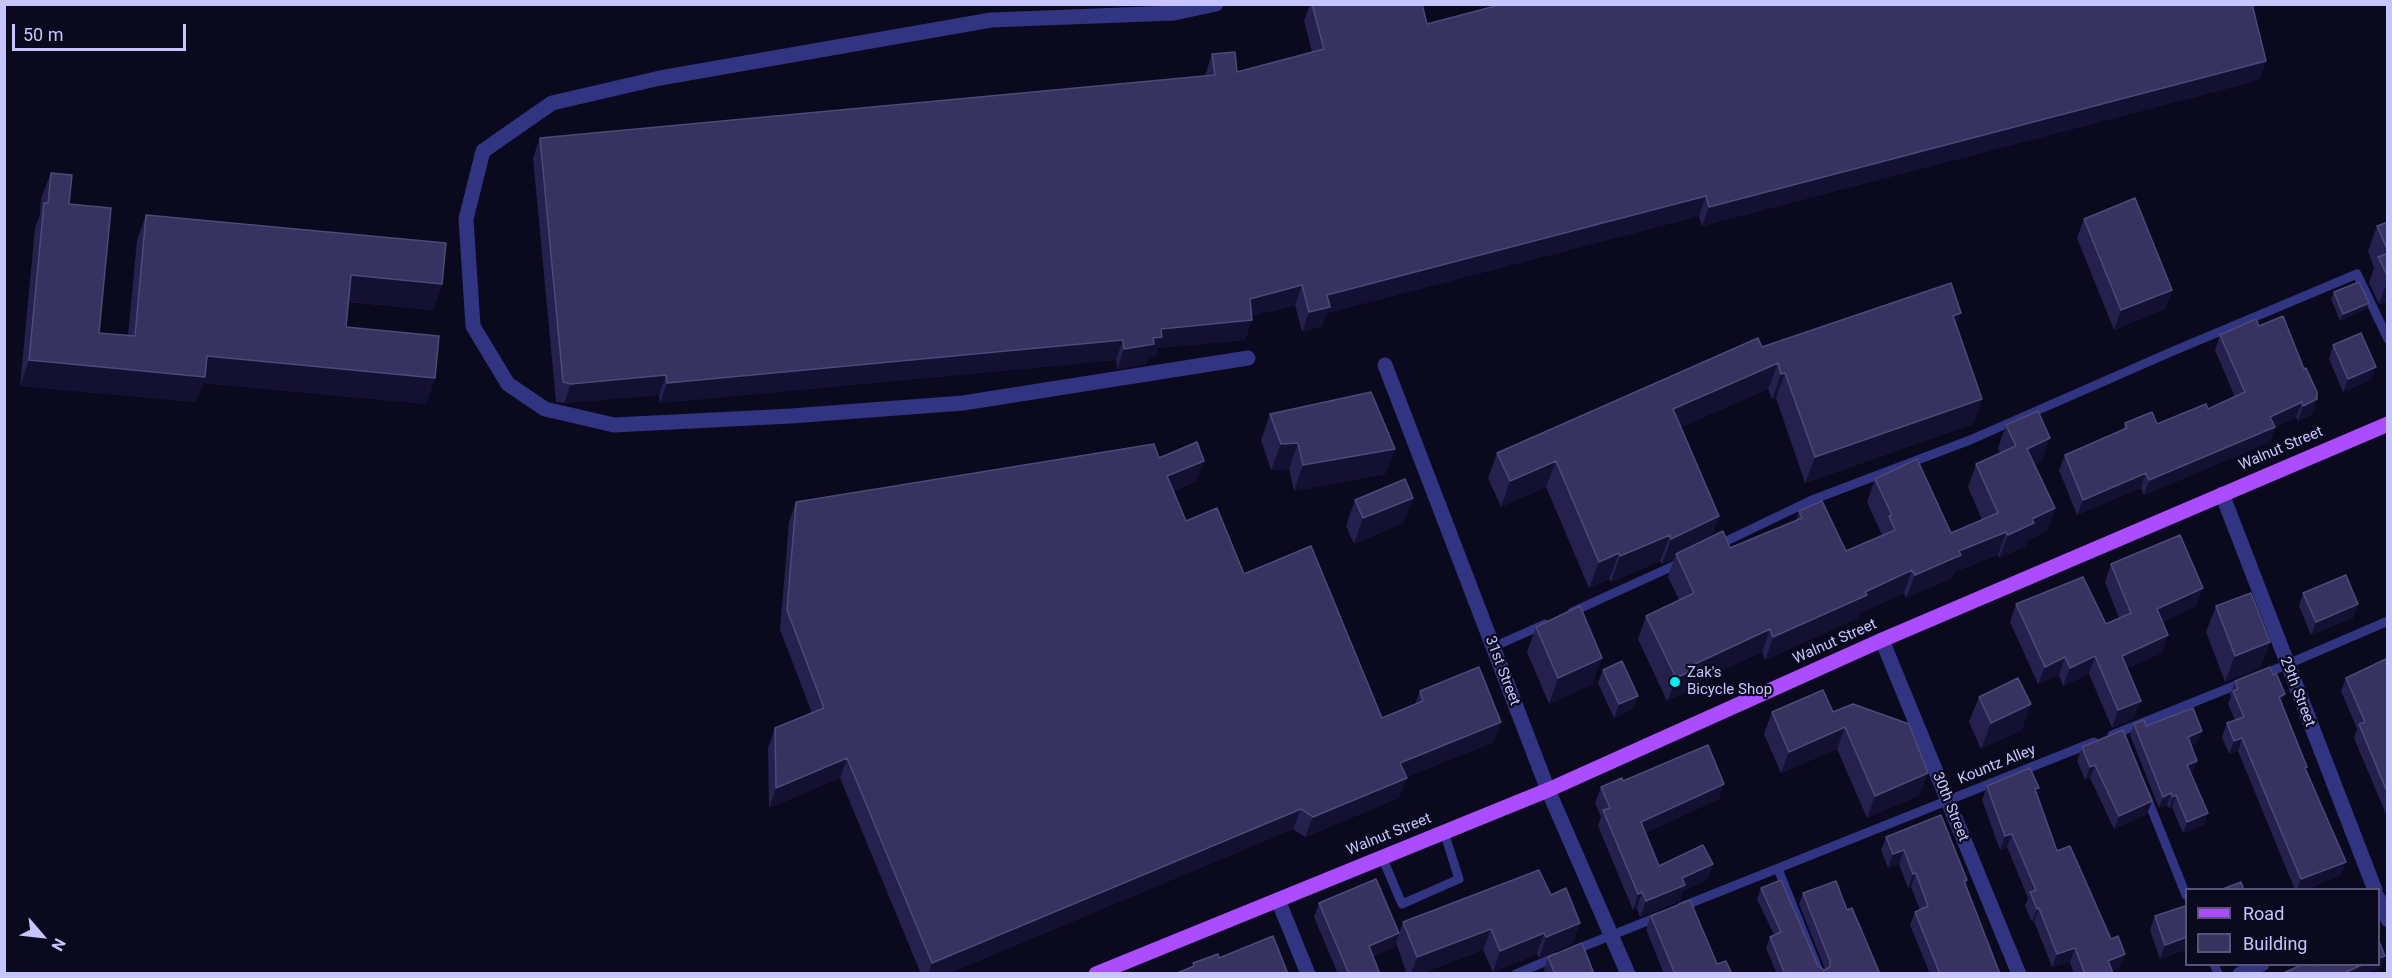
<!DOCTYPE html>
<style>
body{margin:0}
#map{position:relative;width:2392px;height:978px;overflow:hidden;background:#0b091d;font-family:Roboto,sans-serif}
canvas{display:block}
.frame{position:absolute;inset:0;border:6px solid #c7c5ff;pointer-events:none}
.legend{position:absolute;left:2185px;top:888px;width:195px;height:78px;box-sizing:border-box;background:#0b091d;border:2px solid #565477;margin:0;padding:8px 10px;list-style:none;font-size:18px;color:#c7c5ff}
.legend li{display:flex;align-items:center;gap:12px;height:30px}
.legend b{width:30px;border:2px solid #565477}
.north{position:absolute;left:12px;top:906px;width:60px;height:60px;-webkit-text-stroke:4px #0b091d;paint-order:stroke;rotate:118deg;font-size:16px;font-weight:700;line-height:24px;text-align:center;color:#c7c5ff}
.north::after{content:'';display:block;margin:auto;width:21px;height:27px;background:#c7c5ff;clip-path:polygon(50% 0,100% 100%,50% 72%,0 100%)}
.scale{position:absolute;left:12px;top:24px;width:174px;height:27px;box-sizing:border-box;border:3px solid #c7c5ff;border-top:0;padding-left:8px;font-size:18px;line-height:21px;white-space:nowrap;color:#c7c5ff;-webkit-text-stroke:4px #0b091d;paint-order:stroke}
</style>
<div id="map">
<canvas width="2392" height="978"></canvas>
<div class="frame"></div>
<ul class="legend">
<li><b style="height:8px;background:#ab4cff"></b>Road</li>
<li><b style="height:16px;background:#373260"></b>Building</li>
</ul>
<div class="north">N</div>
<div class="scale">50 m</div>
</div>
<script>
const ctx = document.querySelector('canvas').getContext('2d');
ctx.lineJoin = 'round';
function trace(path, color, width, dash) { ctx.strokeStyle = color; ctx.lineWidth = width; ctx.lineCap = dash ? 'butt' : 'round'; ctx.setLineDash(dash || []); ctx.stroke(path); }
function fillPath(path, color) { ctx.fillStyle = color; ctx.fill(path, 'evenodd'); }
function write(font, color, halo, rows, align = 'center') {
  ctx.font = font + ' Roboto,sans-serif'; ctx.lineWidth = 4.5; ctx.setLineDash([]); ctx.textBaseline = 'middle'; ctx.strokeStyle = halo; ctx.fillStyle = color; for (const [text, x, y, turn = 0] of rows) {
    ctx.save(); ctx.translate(x, y); ctx.rotate((+turn || 0) * Math.PI / 180); ctx.textAlign = isNaN(turn) ? turn : align; if (halo) ctx.strokeText(text, 0, 0); ctx.fillText(text, 0, 0); ctx.restore();
  }
}
const service = new Path2D(`
 M1716 546 1812 500 1970 440 2171 352 2357 274 2388 339
 M1572 612 1682 562
 M1493 647 1545 624
 M2260 676 2388 621
 M2112 735 2244 682
 M2146 795 2186 895
 M1382 857 1402 904 1459 879 1444 832
 M1778 869 1820 974
 M1681 907 2094 742
 M1572 951 1660 916
 M2214 964 2218 974
 M1516 974 1556 957`);
const minor = new Path2D(`
 M1216 4 1174 13 991 20 660 78 552 103 483 151 466 219 473 326 508 384 545 409 614 425 791 416 963 403 1248 358
 M1385 365 1548 790 1628 974
 M2222 494 2375 890
 M1882 640 2019 974
 M2378 898 2388 920
 M1278 900 1308 974
 M2240 974 2262 964`);
const primary = new Path2D(`
 M1096 974 1548 790 1882 640 2388 424`);
const wall = new Path2D(`
 M1310 4H1422L1427 24 2266 61 2259 80 1702 226 1699 216 1327 313 1322 326 1302 332 1295 305 1251 316 1252 320 1245 340 1158 348 1155 357H1149L1146 364 1117 369 1116 360 660 403 659 395 564 403 556 402 533 158 540 138 1205 76 1212 54 1237 72 1312 52 1304 21Z
 M51 173 69 204 99 333 128 336 137 240 146 215 442 284 433 310 348 302 346 327 435 378 426 404 203 383 196 402 20 386 35 228 40 215 41 198Z
 M2084 219 2172 290 2165 309 2114 330 2077 238Z
 M2388 222V301L2379 304 2369 283 2374 268 2368 251 2377 226Z
 M2334 292 2366 309 2340 321 2331 299Z
 M1957 326 1982 399 1973 424 1805 483 1776 398 1772 399 1768 389 1681 427 1719 516 1711 537 1730 548 1796 520 1799 511 1846 551 1882 535 1867 502 1875 479 1951 533 1982 520 1968 487 1976 464 2000 453 1998 448 2006 425 2042 461 2034 464 2055 508 2047 531 2028 540 2026 546 1999 558 1998 555 1954 572 1952 578 1906 598 1904 593 1860 613 1858 618 1765 660 1762 652 1691 685 1688 691 1667 701 1638 639 1646 616 1679 600 1668 577 1674 559 1662 564 1660 561 1611 582 1609 579 1589 588 1546 487 1501 507 1488 478 1497 453 1762 347Z
 M2259 326 2312 414 2298 421 2296 417 2275 427 2270 442 2144 495 2141 488 2077 515 2059 470 2065 455 2123 430 2125 423 2157 424 2208 409 2235 397 2215 350 2220 335Z
 M2333 345 2371 380 2343 392 2329 359Z
 M1270 414 1395 449 1385 474 1294 491 1289 469 1271 470 1261 440Z
 M1159 458 1197 481 1173 491 1186 521 1244 574 1382 718 1415 704 1420 691 1494 742 1406 777 1399 798 1305 837 1293 829 947 974H921L840 778 769 808 768 748 775 728 812 713 780 630 789 522 796 502Z
 M1413 498 1403 523 1354 544 1346 526 1355 500Z
 M2111 564 2196 606 2162 622V653L2127 668 2134 719 2112 728 2089 674 2063 686 2059 675 2038 684 2010 622 2016 604 2106 624 2119 618 2105 582Z
 M2303 593 2358 604 2353 618 2311 635 2299 606Z
 M2216 606 2270 642 2260 668 2225 682 2206 632Z
 M1536 627 1593 684 1549 704 1527 652Z
 M2388 658V819L2354 738 2357 729 2341 691 2346 678Z
 M1603 670 1633 709 1614 718 1598 683Z
 M2273 675 2285 694 2281 704 2306 770 2341 875 2304 890H2295L2238 751 2229 754 2222 737 2227 723 2235 720 2228 704 2231 696 2230 695 2235 681Z
 M1979 697 2022 730 1981 749 1969 722Z
 M1772 712H1833L1920 795 1867 818 1837 749 1781 773 1764 734Z
 M2134 724 2146 726 2198 742 2191 745 2197 761 2193 772 2191 773 2204 825 2183 833 2172 807 2169 808 2167 805 2159 808 2130 735Z
 M2082 747 2152 801 2147 814 2114 829 2090 778 2085 780 2077 761Z
 M1623 781 1719 799 1645 833 1659 866 1713 864 1707 880 1683 891 1680 901 1640 917 1637 908 1633 910 1598 826 1601 817 1595 803 1601 787Z
 M1987 786 2037 794 2057 851 2120 967 2112 971 2113 974H2074L2070 962 2052 967 2034 921 2032 922 2025 906 2028 898 2007 847 2000 850 1982 800Z
 M1886 837 1967 880 1966 885 2000 974H1930L1910 925 1915 912 1920 910 1911 887 1908 888 1899 864 1888 868 1881 850Z
 M1761 888 1818 966 1824 970 1825 969 1799 904 1803 893 1847 910 1880 974H1777L1766 948 1770 937 1774 935 1757 899Z
 M1551 895 1580 923 1572 944 1539 958 1537 954 1493 972 1483 950 1420 974H1407L1396 943 1403 922Z
 M1319 903 1399 933 1394 947 1373 956 1380 974H1338L1314 917Z
 M2187 910V949L2160 959 2150 930 2155 916Z
 M1651 916 1717 964 1732 974H1664L1646 929Z
 M1548 957 1594 974H1545L1544 970Z`);
const shadedWall = new Path2D(`
 M2266 61 2259 80 1702 226 1709 207Z
 M1706 196 1699 216 1327 313 1322 326 1302 332 1309 312 1327 295Z
 M351 275 442 284 433 310 342 301Z
 M2388 280V300L2379 304Z
 M1302 285 1295 305 1243 318 1250 299Z
 M2172 290 2165 309 2114 330 2121 310Z
 M2369 303 2366 309 2340 321 2343 314Z
 M1961 313 1952 338 1953 316Z
 M1252 320 1245 340 1158 348 1155 357H1149L1146 364 1117 369 1124 349 1153 338 1161 329Z
 M1123 340 1116 360 660 403 667 383Z
 M207 356 435 378 426 404 203 383 196 402 20 386 29 360Z
 M1778 363 1768 389 1664 435 1673 409Z
 M2376 367 2371 380 2343 392 2348 379Z
 M1785 373 1776 398 1772 399 1781 374Z
 M666 375 659 395 564 403 571 384Z
 M1982 399 1973 424 1805 483 1815 457Z
 M2317 399 2312 414 2298 421 2303 406Z
 M2302 402 2296 417 2270 430 2275 427 2270 442 2144 495 2149 480 2270 417Z
 M2050 438 2042 461 2018 472 2027 449Z
 M1298 443 1289 469 1271 470 1281 444Z
 M1395 449 1385 474 1294 491 1303 465Z
 M1204 461 1197 481 1160 496 1167 476Z
 M1556 461 1546 487 1501 507 1510 481Z
 M2146 473 2141 488 2077 515 2083 500Z
 M1413 498 1403 523 1354 544 1363 518Z
 M2055 508 2047 531 2028 540 2026 546 1999 558 2008 535 2032 519Z
 M1719 516 1709 542 1676 554 1674 559 1662 564 1671 539Z
 M2006 532 1998 555 1954 572 1952 578 1906 598 1915 575 1959 551Z
 M1670 535 1660 561 1611 582 1620 556Z
 M1619 553 1609 579 1589 588 1599 562Z
 M1912 570 1904 593 1860 613 1858 618 1765 660 1773 637 1865 592Z
 M2203 588 2196 606 2150 627 2157 609Z
 M2358 604 2353 618 2311 635 2316 622Z
 M1770 629 1762 652 1691 685 1688 691 1667 701 1676 678 1695 664Z
 M2168 635 2162 653 2115 673 2122 656Z
 M2270 642 2260 668 2225 682 2235 656Z
 M2095 656 2089 674 2063 686 2070 668Z
 M2065 657 2059 675 2038 684 2045 667Z
 M1602 658 1593 684 1549 704 1558 678Z
 M2285 694 2280 708 2279 697Z
 M1638 696 1633 709 1614 718 1619 704Z
 M2141 701 2134 719 2112 728 2118 710Z
 M2031 704 2022 730 1981 749 1991 723Z
 M1501 722 1494 742 1393 782 1400 763Z
 M1845 727 1837 749 1781 773 1789 752Z
 M2202 731 2198 742 2184 748 2188 737Z
 M2242 738 2238 751 2229 754 2234 741Z
 M847 758 840 778 769 808 776 788Z
 M2197 761 2193 772 2183 776 2187 765Z
 M2095 765 2090 778 2085 780 2090 767Z
 M1928 773 1920 795 1867 818 1875 796Z
 M1407 778 1399 798 1305 837 1313 817Z
 M1724 784 1719 799 1635 838 1641 822Z
 M2171 793 2167 805 2159 808 2163 797Z
 M2176 795 2172 807 2169 808 2173 797Z
 M2152 801 2147 814 2114 829 2119 816Z
 M1301 809 1293 829 947 974H928L932 963Z
 M2208 813 2204 825 2183 833 2187 822Z
 M2012 834 2007 847 2000 850 2005 836Z
 M1904 850 1899 864 1888 868 1893 854Z
 M2346 862 2341 875 2304 890H2297L2301 879Z
 M1713 864 1707 880 1683 891 1680 901 1640 917 1646 901 1682 878Z
 M1916 873 1911 887 1908 888 1913 874Z
 M1642 892 1637 908 1633 910 1638 894Z
 M2039 908 2034 921 2032 922 2037 909Z
 M1580 923 1572 944 1539 958 1546 937Z
 M1491 929 1483 950 1420 974H1411L1417 957Z
 M1399 933 1394 947 1364 959 1369 946Z
 M1544 933 1537 954 1493 972 1500 951Z
 M2187 937V949L2160 959 2165 945Z
 M2075 948 2070 962 2052 967 2057 954Z
 M2125 954 2120 967 2105 974 2108 961Z
 M2385 956 2381 968 2366 974H2342L2364 964H2379V958Z`);
const building = new Path2D(`
 M1312 4H1422L1427 24 1503 4H2252L2266 61 1709 207 1706 196 1327 295 1330 307 1309 312 1302 285 1250 299 1252 320 1161 329 1162 337 1153 338 1154 344 1124 349 1123 340 667 383 666 375 571 384 563 382 540 138 1215 75 1212 54 1235 52 1237 72 1324 49Z
 M51 173 72 175 69 204 111 208 99 333 135 336 146 215 446 243 442 284 351 275 346 327 439 336 435 378 207 356 205 377 29 360 44 203H48Z
 M2135 198 2172 290 2121 310 2084 219Z
 M2388 222V251L2377 226Z
 M2388 253V277L2378 257Z
 M2359 282 2369 303 2343 314 2334 292Z
 M1951 283 1961 313 1953 316 1982 399 1815 457 1785 373 1781 374 1778 363 1673 409 1719 516 1671 539 1670 535 1620 556 1619 553 1599 562 1556 461 1510 481 1497 453 1758 338 1762 347Z
 M2283 316 2304 369 2306 368 2317 392V399L2303 406 2302 402 2270 417 2275 427 2149 480 2146 473 2083 500 2065 455 2127 428 2125 423 2152 412 2157 424 2206 404 2208 409 2245 392 2220 335 2256 319 2259 326Z
 M2361 333 2376 367 2348 379 2333 345Z
 M1371 392 1395 449 1303 465 1298 443 1281 444 1270 414Z
 M2038 411 2050 438 2027 449 2055 508 2032 519 2034 523 2008 535 2006 532 1959 551 1961 555 1915 575 1912 570 1865 592 1867 595 1773 637 1770 629 1695 664 1697 668 1676 678 1646 616 1694 593 1676 554 1723 531 1730 548 1802 518 1799 511 1822 501 1846 551 1895 530 1889 516 1892 515 1875 479 1917 459 1951 533 1998 513 1976 464 2016 446 2006 425Z
 M1197 442 1204 461 1167 476 1186 521 1217 508 1244 574 1311 546 1382 718 1423 701 1420 691 1479 667 1501 722 1400 763 1407 778 1313 817 1301 809 932 963 847 758 776 788 775 728 824 708 787 610 796 502 1154 444 1159 458Z
 M1405 479 1413 498 1363 518 1355 500Z
 M2180 535 2203 588 2157 609 2168 635 2122 656 2141 701 2118 710 2095 656 2070 668 2065 657 2045 667 2016 604 2083 577 2106 624 2131 613 2111 564Z
 M2346 575 2358 604 2316 622 2303 593Z
 M2251 593 2270 642 2235 656 2216 606Z
 M1580 606 1602 658 1558 678 1536 627Z
 M2388 658 2387 682 2388 794 2359 724 2365 722 2346 678Z
 M1622 661 1638 696 1619 704 1603 670Z
 M2270 667 2273 675 2276 673 2285 694 2279 697 2307 767 2305 768 2346 862 2301 879 2242 738 2234 741 2227 723 2244 717 2233 691 2238 689 2235 681Z
 M2018 678 2031 704 1991 723 1979 697Z
 M1823 690 1833 712 1853 704 1909 724 1928 773 1875 796 1845 727 1789 752 1772 712Z
 M2193 708 2202 731 2188 737 2197 761 2187 765 2208 813 2187 822 2176 795 2173 797 2171 793 2163 797 2134 724 2144 720 2146 726Z
 M2123 730 2152 801 2119 816 2095 765 2090 767 2082 747Z
 M1708 745 1724 784 1641 822 1659 866 1703 845 1713 864 1682 878 1685 885 1646 901 1642 892 1638 894 1603 810 1610 808 1601 787 1622 778 1623 781Z
 M2030 768 2039 788 2035 789 2057 851 2070 846 2111 939 2118 936 2125 954 2108 961 2113 973 2112 974H2085L2075 948 2057 954 2039 908 2037 909 2030 892 2036 890 2012 834 2005 836 1987 786Z
 M1941 815 1967 880 1964 881 2000 974H1940L1915 912 1928 906 1916 873 1913 874 1904 850 1893 854 1886 837Z
 M1539 870 1551 895 1566 888 1580 923 1546 937 1544 933 1500 951 1491 929 1417 957 1403 922Z
 M1376 879 1399 933 1369 946 1380 974H1349L1319 903Z
 M1781 880 1818 966 1824 970 1830 967V961L1803 893 1836 881 1847 910 1852 908 1880 974H1785L1770 937 1781 932 1761 888Z
 M2241 882 2244 890H2220Z
 M1690 900 1717 964 1726 961 1732 974H1675L1651 916Z
 M2185 906 2187 910V937L2165 945 2155 916Z
 M1273 936 1288 974H1175L1194 966 1193 963 1218 954 1219 958Z
 M2379 941 2385 956 2379 958Z
 M1582 943 1594 974H1555L1548 957Z
 M2304 964H2313L2314 966 2318 964H2364L2342 974H2281Z`);
const markers = [
 [1675,682,6,"#00eff0"]
];
const streetNames = [
 ["Walnut Street",2281,449,-23],
 ["Walnut Street",1835,642,-24],
 ["31st Street",1502,671,69],
 ["29th Street",2297,692,69],
 ["Kountz Alley",1997,765,-22],
 ["30th Street",1950,807,68],
 ["Walnut Street",1389,835,-22]
];
const poiNames = [
 ["Zak's",1687,673],
 ["Bicycle Shop",1687,690]
];
trace(service, '#303481', 9);
trace(minor, '#303481', 15);
trace(primary, '#ab4cff', 15);
fillPath(wall, '#25204d');
fillPath(shadedWall, '#131032');
fillPath(building, '#373260');
trace(building, '#4d4979', 1.5);
for (const [x, y, r, color] of markers) { const dot = new Path2D(); dot.arc(x, y, r, 0, 2 * Math.PI); ctx.fillStyle = color; ctx.fill(dot); trace(dot, '#0b091d', 2); }
write('15px', '#c7c5ff', '#0b091d', streetNames);
write('15px', '#c7c5ff', '#0b091d', poiNames, 'left');
</script>
